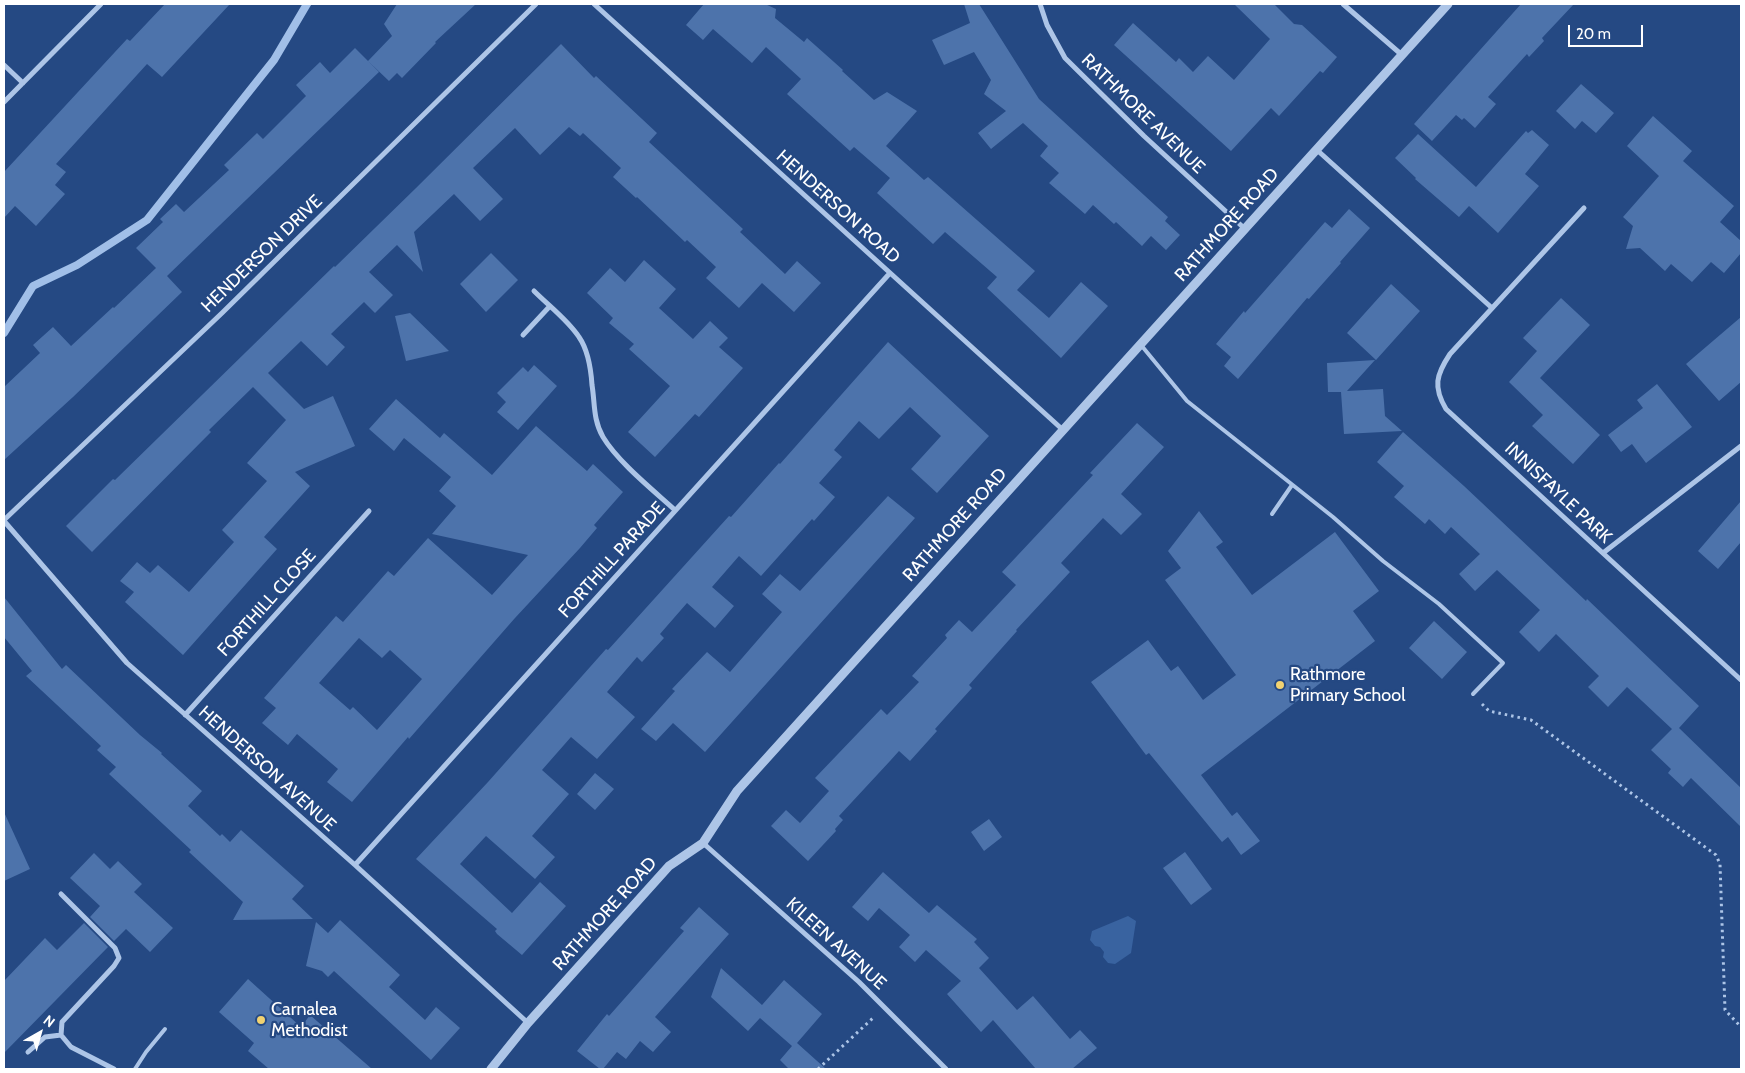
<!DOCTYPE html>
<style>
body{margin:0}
#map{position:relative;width:1745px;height:1073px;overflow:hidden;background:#254983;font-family:Cabin,sans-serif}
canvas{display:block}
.frame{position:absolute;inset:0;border:5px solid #fff;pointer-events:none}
.north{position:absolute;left:15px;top:1008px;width:50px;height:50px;-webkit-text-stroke:4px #254983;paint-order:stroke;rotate:38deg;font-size:14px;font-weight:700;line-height:20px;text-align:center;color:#fff}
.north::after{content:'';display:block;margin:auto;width:18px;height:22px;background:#fff;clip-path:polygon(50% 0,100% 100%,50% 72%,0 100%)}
.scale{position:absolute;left:1568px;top:25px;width:75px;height:22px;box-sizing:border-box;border:2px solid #fff;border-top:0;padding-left:6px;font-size:15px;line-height:18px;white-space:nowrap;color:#fff;-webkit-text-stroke:4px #254983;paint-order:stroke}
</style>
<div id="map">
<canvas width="1745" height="1073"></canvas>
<div class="frame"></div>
<div class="north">N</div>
<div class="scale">20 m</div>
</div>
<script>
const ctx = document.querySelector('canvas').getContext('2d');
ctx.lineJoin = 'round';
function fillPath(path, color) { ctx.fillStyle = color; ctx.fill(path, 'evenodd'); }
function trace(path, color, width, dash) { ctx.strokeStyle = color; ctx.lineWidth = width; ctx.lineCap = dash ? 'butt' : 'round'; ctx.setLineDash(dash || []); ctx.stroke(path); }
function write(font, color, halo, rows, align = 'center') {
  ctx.font = font + ' Cabin,sans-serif'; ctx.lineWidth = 4.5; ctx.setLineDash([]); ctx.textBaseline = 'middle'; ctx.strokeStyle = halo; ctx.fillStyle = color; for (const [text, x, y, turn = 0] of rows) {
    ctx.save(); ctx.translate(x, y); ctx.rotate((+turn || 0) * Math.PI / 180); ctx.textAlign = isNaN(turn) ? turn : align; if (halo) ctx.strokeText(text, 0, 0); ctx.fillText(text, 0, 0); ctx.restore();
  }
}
const green = new Path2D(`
 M1128 916 1136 921 1131 953 1115 964 1108 963 1103 957 1104 952 1100 947 1095 946 1090 940 1092 931Z`);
const stream = new Path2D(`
 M4 333 33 286 77 265 147 220 274 60 307 4`);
const building = new Path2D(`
 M165 4H230L162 77 147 64 56 164 66 172 55 185 65 194 36 226 15 206 4 218V172L127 39 130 41Z
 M397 4H476L435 42 436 43 402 78 397 73 389 81 368 61 392 36 384 24Z
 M704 4H765L776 9 775 18 804 42 807 38 843 70 842 71 874 100 887 92 917 111 886 146 924 180 928 177 1035 271 1017 290 1049 318 1081 282 1108 306 1061 358 987 288 997 277 945 232 933 244 877 193 890 178 854 147 850 151 787 94 801 79 766 47 752 63 713 29 703 40 686 25Z
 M964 4H979L1039 99 1168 217 1165 221 1180 235 1166 250 1151 236 1142 246 1116 222 1114 224 1093 205 1085 214 1049 183 1059 173 1040 156 1048 146 1023 123 991 149 978 133 1006 111 984 94 991 80 974 52 944 65 932 40 970 23Z
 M1234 4H1274L1294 24 1302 25 1337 57 1323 73 1320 71 1279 116 1271 108 1231 151 1114 45 1133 23 1176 62 1179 58 1193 72 1208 56 1234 80 1270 39Z
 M1521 4H1574L1542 38 1544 41 1529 57 1527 54 1488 97 1496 104 1475 128 1464 118 1462 120 1456 115 1432 141 1414 124Z
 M561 44 594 78 596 76 657 133 649 142 743 229 740 232 785 274 797 261 821 283 794 312 762 283 739 308 706 278 716 267 687 240 685 242 637 197 636 198 613 177 621 168 583 133 580 136 569 127 540 155 515 128 473 168 503 199 480 221 454 194 414 232 423 272 397 245 369 272 393 295 375 313 364 302 331 334 345 347 327 366 301 341 268 373 304 409 333 396 355 446 295 472 310 486 264 537 277 549 183 655 125 602 134 592 120 581 137 562 150 573 158 565 189 592 234 542 222 530 267 481 247 463 286 420 253 387 209 430 211 432 92 552 66 526 113 479 115 480 334 266 335 267 416 188Z
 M355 48 379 72 167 276 182 292 73 397 4 460V387L40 353 33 345 53 327 71 346 113 307 114 308 156 268 136 248 163 222 160 219 176 204 184 212 229 170 224 165 257 133 263 139 306 96 296 85 320 62 330 73Z
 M1581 84 1614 113 1596 133 1582 121 1575 129 1556 111Z
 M1653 116 1692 151 1683 161 1734 206 1720 222 1741 241V253L1724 273 1711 262 1692 282 1671 264 1665 271 1640 248 1626 249 1633 226 1623 217 1659 176 1627 146Z
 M1532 130 1549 145 1525 174 1539 186 1498 233 1469 206 1459 217 1415 179 1416 178 1395 158 1418 134 1476 187 1526 131 1528 133Z
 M1349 209 1370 228 1340 262 1341 263 1309 299 1307 298 1238 379 1224 366 1231 357 1216 344 1244 311 1245 313 1325 222 1332 228Z
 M491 253 518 280 486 312 460 284Z
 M644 260 676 289 659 308 693 339 710 321 728 338 719 347 743 368 699 417 695 414 655 457 628 432 670 386 629 349 634 344 609 323 613 318 587 293 610 268 625 282Z
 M1391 284 1420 311 1376 360 1347 333Z
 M1561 298 1590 325 1540 378 1600 435 1573 464 1532 426 1543 415 1509 382 1537 351 1523 338Z
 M410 313 449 351 406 361 395 316Z
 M1741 317V382L1719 401 1686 364Z
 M888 342 989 436 937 493 911 469 941 436 910 407 879 439 859 421 834 450 842 457 819 483 835 497 814 521 812 519 761 576 739 556 712 587 734 606 715 628 687 603 660 634 664 638 642 662 637 657 607 692 635 717 597 759 571 737 542 770 569 794 532 836 555 857 535 879 486 836 460 864 512 913 540 882 566 906 522 955 497 934 495 931 497 929 416 859 488 782 606 649 608 650 729 516 731 517 779 463 780 464Z
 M1375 360 1347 391 1383 389 1385 416 1402 431 1344 434 1341 392H1328L1327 363Z
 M534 365 557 386 518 430 497 412 506 402 497 393 523 367 528 372Z
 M1657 384 1692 427 1646 463 1632 444 1621 452 1608 435 1643 408 1637 400Z
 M396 399 440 438 444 433 492 475 536 426 587 471 593 464 623 492 594 525 597 528 580 548 515 618 409 739 408 737 352 802 327 782 338 769 297 734 288 745 262 723 276 708 264 698 336 616 343 622 388 571 394 576 428 538 492 595 528 555 432 534 456 506 439 491 451 477 404 438 394 451 369 429ZM359 638 382 658 390 650 422 679 377 730 353 707 350 710 319 683Z
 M1137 423 1164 447 1121 494 1142 514 1121 535 1103 518 1061 563 1070 572 1016 630 1017 631 969 685 972 688 935 729 937 731 910 761 899 751 890 761 839 816 843 820 835 829 836 831 808 861 771 826 786 810 800 823 829 791 815 778 881 709 887 715 919 682 912 676 947 638 945 635 959 620 972 632 1002 600 1016 585 1002 572 1093 475 1090 473Z
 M1403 432 1464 486 1586 601 1587 599 1699 706 1679 728 1741 788V827L1691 778 1683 787 1668 773 1671 769 1651 750 1672 729 1627 687 1608 707 1588 687 1599 676 1556 634 1539 652 1519 632 1540 610 1497 570 1475 591 1459 574 1480 554 1451 527 1445 534 1429 519 1425 524 1394 497 1404 486 1377 462Z
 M888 496 915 518 705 752 673 723 656 741 641 729 675 691 672 689 707 652 730 672 782 612 762 594 780 574 800 591Z
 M1741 501V542L1718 569 1698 551Z
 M1199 511 1223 542 1216 547 1252 595 1335 532 1379 591 1353 611 1375 641 1201 775 1232 816 1237 812 1260 841 1241 855 1228 837 1222 842 1149 753 1146 755 1091 682 1148 640 1171 671 1178 666 1203 700 1236 675 1165 580 1181 568 1168 551Z
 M4 597 62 669 66 665 140 735 162 753 161 754 202 791 188 806 220 836 222 834 230 842 241 830 304 886 292 899 313 919 233 920 243 902 189 852 191 850 109 774 116 767 97 750 101 746 26 676 32 671 4 637Z
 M1434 621 1467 652 1442 679 1409 648Z
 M595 773 614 789 595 810 577 794Z
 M4 812 30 869 4 881Z
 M989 819 1002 837 984 851 971 832Z
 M1185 852 1212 889 1191 905 1163 868Z
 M94 853 110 869 118 861 142 884 134 892 173 928 150 952 126 929 114 941 90 917 100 906 70 878Z
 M883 872 929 913 937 905 977 939 974 942 989 958 979 968 1017 1010 1033 996 1070 1039 1080 1030 1097 1048 1072 1069H1036L993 1020 981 1032 947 994 961 981 926 950 915 962 899 947 910 935 879 908 868 921 852 907Z
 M699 907 729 934 655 1017 671 1032 653 1052 640 1041 626 1059 617 1052 603 1069H600L577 1051 607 1014 609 1016 684 931 680 928Z
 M340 920 400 975 389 987 425 1020 436 1007 460 1028 431 1060 334 971 328 977 322 971 306 966 316 922 328 933Z
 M84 923 108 947 4 1053V981L45 938 57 950Z
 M721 968 762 1005 784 980 822 1014 797 1043 826 1069H789L780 1060 792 1046 760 1018 748 1031 711 997Z
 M248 979 301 1027 310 1015 372 1069H269L248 1051 254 1043 219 1012Z`);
const path = new Path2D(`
 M1482 704 1489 711 1531 720 1716 855 1720 864 1725 1010 1741 1027
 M818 1069 873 1018`);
const service = new Path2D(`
 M1141 345 1187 401 1333 517 1383 561 1439 604 1503 663 1473 694
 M1272 514 1292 485
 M135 1069 146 1052 165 1029`);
const minor = new Path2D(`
 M594 4 1063 430
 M1040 4 1047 25 1065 58 1144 136 1245 229
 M1343 4 1402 55
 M4 65 23 83
 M4 102 101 4
 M1317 150 1492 308
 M1584 208 1450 354C1436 375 1433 387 1446 409L1741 680
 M534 291C549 306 568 320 579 337 588 350 591 370 592 385 595 403 593 420 603 437 618 462 653 490 675 510
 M523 335 550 306
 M4 520 222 313 536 4
 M4 521 127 663 355 865 528 1023
 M1603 553 1741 446
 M185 715 369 511
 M703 843 859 982 946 1069
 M355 865 890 273
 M61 894 115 948 119 958 114 966 62 1022 61 1035 71 1047 114 1069
 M28 1052 45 1037 61 1035`);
const tertiary = new Path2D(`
 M491 1069 528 1023 669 866 703 843 737 791 1448 4`);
const markers = [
 [1280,685,5,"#f1d271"],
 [261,1020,5,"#f1d271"]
];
const streetNames = [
 ["RATHMORE AVENUE",1143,114,44],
 ["HENDERSON ROAD",838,207,42],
 ["RATHMORE ROAD",1227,225,-48],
 ["HENDERSON DRIVE",262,254,-44],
 ["INNISFAYLE PARK",1558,493,43],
 ["RATHMORE ROAD",955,525,-48],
 ["FORTHILL PARADE",612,560,-48],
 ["FORTHILL CLOSE",267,603,-48],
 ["HENDERSON AVENUE",267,769,42],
 ["RATHMORE ROAD",605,914,-48],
 ["KILEEN AVENUE",836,944,42]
];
const poiNames = [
 ["Rathmore",1290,675],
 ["Primary School",1290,696],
 ["Carnalea",271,1010],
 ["Methodist",271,1031]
];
fillPath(green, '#3963a0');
trace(stream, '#a1bfe8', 8);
fillPath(building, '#4d73ab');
trace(path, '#adc5e7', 3, [2.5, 4]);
trace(service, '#adc5e7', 4);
trace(minor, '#adc5e7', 5);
trace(tertiary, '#adc5e7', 9);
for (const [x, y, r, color] of markers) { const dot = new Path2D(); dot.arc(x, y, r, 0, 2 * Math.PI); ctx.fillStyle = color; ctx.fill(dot); trace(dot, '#254983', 2); }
write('18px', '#fff', '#254983', streetNames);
write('18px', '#fff', '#254983', poiNames, 'left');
</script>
